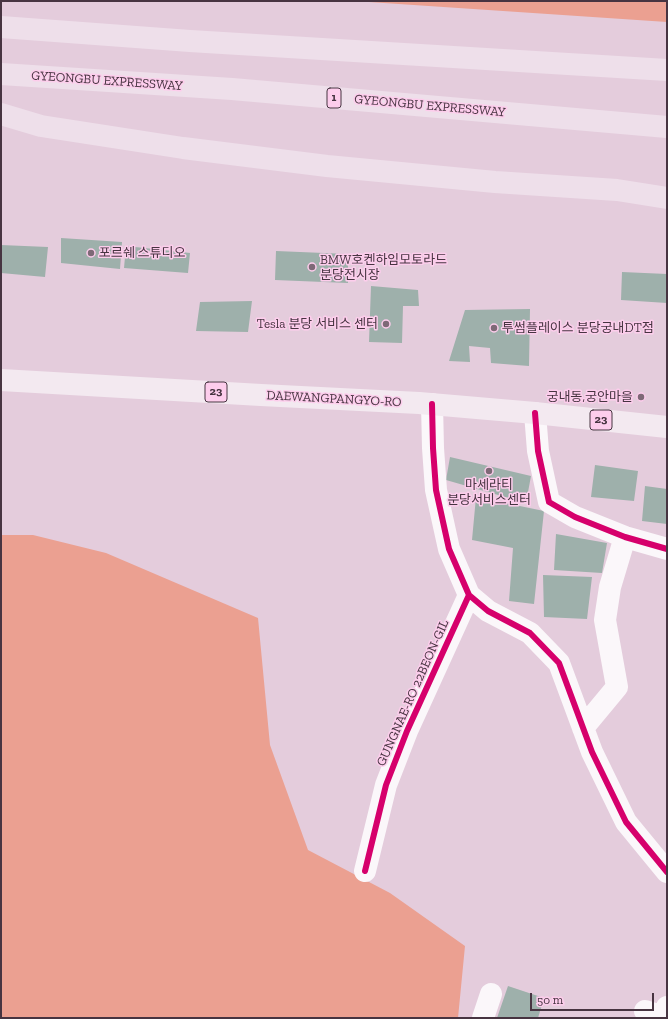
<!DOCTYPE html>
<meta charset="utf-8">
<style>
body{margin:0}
#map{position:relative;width:668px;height:1019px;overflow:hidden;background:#e4ccdc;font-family:"Zilla Slab",serif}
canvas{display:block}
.frame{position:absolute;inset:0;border:2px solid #473441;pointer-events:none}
.scale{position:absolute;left:530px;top:993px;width:124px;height:18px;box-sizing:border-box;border:2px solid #473441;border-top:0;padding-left:5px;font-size:12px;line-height:14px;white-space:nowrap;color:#473441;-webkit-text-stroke:3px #fdcdec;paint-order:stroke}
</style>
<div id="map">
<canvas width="668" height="1019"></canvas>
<div class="frame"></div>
<div class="scale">50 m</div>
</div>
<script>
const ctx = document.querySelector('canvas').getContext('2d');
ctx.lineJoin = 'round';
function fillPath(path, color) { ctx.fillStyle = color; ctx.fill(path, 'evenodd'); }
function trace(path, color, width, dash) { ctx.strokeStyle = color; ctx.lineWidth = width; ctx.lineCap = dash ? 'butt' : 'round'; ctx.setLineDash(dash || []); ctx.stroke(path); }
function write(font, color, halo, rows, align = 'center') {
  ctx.font = font + ' "Zilla Slab","Noto Sans KR",serif'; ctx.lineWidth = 3; ctx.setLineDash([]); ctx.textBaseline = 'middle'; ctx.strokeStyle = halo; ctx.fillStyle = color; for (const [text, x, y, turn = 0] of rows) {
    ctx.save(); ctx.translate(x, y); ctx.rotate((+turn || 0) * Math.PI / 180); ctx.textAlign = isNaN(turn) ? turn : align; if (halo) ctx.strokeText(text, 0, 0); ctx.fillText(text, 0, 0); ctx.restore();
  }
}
const forest = new Path2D(`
 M354 1H667V22Z
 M1 535H33L106 553 258 618 270 745 308 850 390 893 465 946 458 1018H1Z`);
const building = new Path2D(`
 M61 238 122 242 120 269 61 263Z
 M1 245 48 247 45 277 1 273Z
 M126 246 190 253 188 273 124 268Z
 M276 251 348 254V283L275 280Z
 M622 272 667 274V303L621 300Z
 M371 286 418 290 419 306H403L402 343 369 342Z
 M252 301 248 332 196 331 200 302Z
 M530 309 529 366 491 363 490 348 469 346 470 362 449 361 465 310Z
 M450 457 531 476 526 503 446 480Z
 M595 465 638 471 634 501 591 497Z
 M645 486 667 489V524L642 521Z
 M476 497 544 511 534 604 509 601 513 548 472 540Z
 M556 534 607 543 602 573 554 570Z
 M543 575 592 577 587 619 544 617Z
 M508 986 544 998 538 1018H497Z`);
const minor = new Path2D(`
 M432 404 433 448 436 490 449 549 469 595 488 611 530 633 559 663 592 752 626 822 667 872
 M535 413 538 451 549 502 575 517 625 537 667 549
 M583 728 617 687 605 620 610 587 625 537
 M365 871 386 785 407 731 469 595
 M645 1011 664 1017 667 1007
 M483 1018 491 994`);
const major = new Path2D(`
 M1 380 261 395 419 403 535 413 667 427`);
const highway = new Path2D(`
 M1 27 190 41 667 70
 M1 74 232 89 667 127
 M1 114 41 126 183 148 327 166 495 182 617 190 667 198`);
const cycleway = new Path2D(`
 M432 404 433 448 436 490 449 549 469 595 488 611 530 633 559 663 592 752 626 822 667 872
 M535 413 538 451 549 502 575 517 625 537 667 549
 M365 871 386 785 407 731 469 595`);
const markers = [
 [91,253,4,"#7e6977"],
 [312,267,4,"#7e6977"],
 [386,324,4,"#7e6977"],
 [494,328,4,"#7e6977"],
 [641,397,4,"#7e6977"],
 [489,471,4,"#7e6977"]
];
const shields = [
 [334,98,14],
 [216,392,22],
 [601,420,22]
];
const shieldNames = [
 ["1",334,98],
 ["23",216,392],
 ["23",601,420]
];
const streetNames = [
 ["GYEONGBU EXPRESSWAY",107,81,4],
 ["GYEONGBU EXPRESSWAY",430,106,5],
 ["DAEWANGPANGYO-RO",334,399,3],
 ["GUNGNAE-RO 22BEON-GIL",413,693,-66]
];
const poiNames = [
 ["포르쉐 스튜디오",99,253],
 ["BMW호켄하임모토라드",320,260],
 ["분당전시장",320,275],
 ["Tesla 분당 서비스 센터",378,324,"right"],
 ["투썸플레이스 분당궁내DT점",502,328],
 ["궁내동,궁안마을",633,397,"right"],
 ["마세라티",489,485,"center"],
 ["분당서비스센터",489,500,"center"]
];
fillPath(forest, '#eba091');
fillPath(building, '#9eb0ab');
trace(minor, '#fbf7fa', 22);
trace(major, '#f3e9f0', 22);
trace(highway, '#eedfea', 22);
trace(cycleway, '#d6006c', 6);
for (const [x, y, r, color] of markers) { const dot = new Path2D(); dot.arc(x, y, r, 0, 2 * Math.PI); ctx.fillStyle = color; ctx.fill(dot); trace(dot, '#fdcdec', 1.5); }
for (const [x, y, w] of shields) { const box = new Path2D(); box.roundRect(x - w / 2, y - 10, w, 20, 3); ctx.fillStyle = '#fdcdec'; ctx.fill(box); trace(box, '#473441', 1); }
write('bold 12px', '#473441', null, shieldNames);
write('13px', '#473441', '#fdcdec', streetNames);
write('13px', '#473441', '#fdcdec', poiNames, 'left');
</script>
